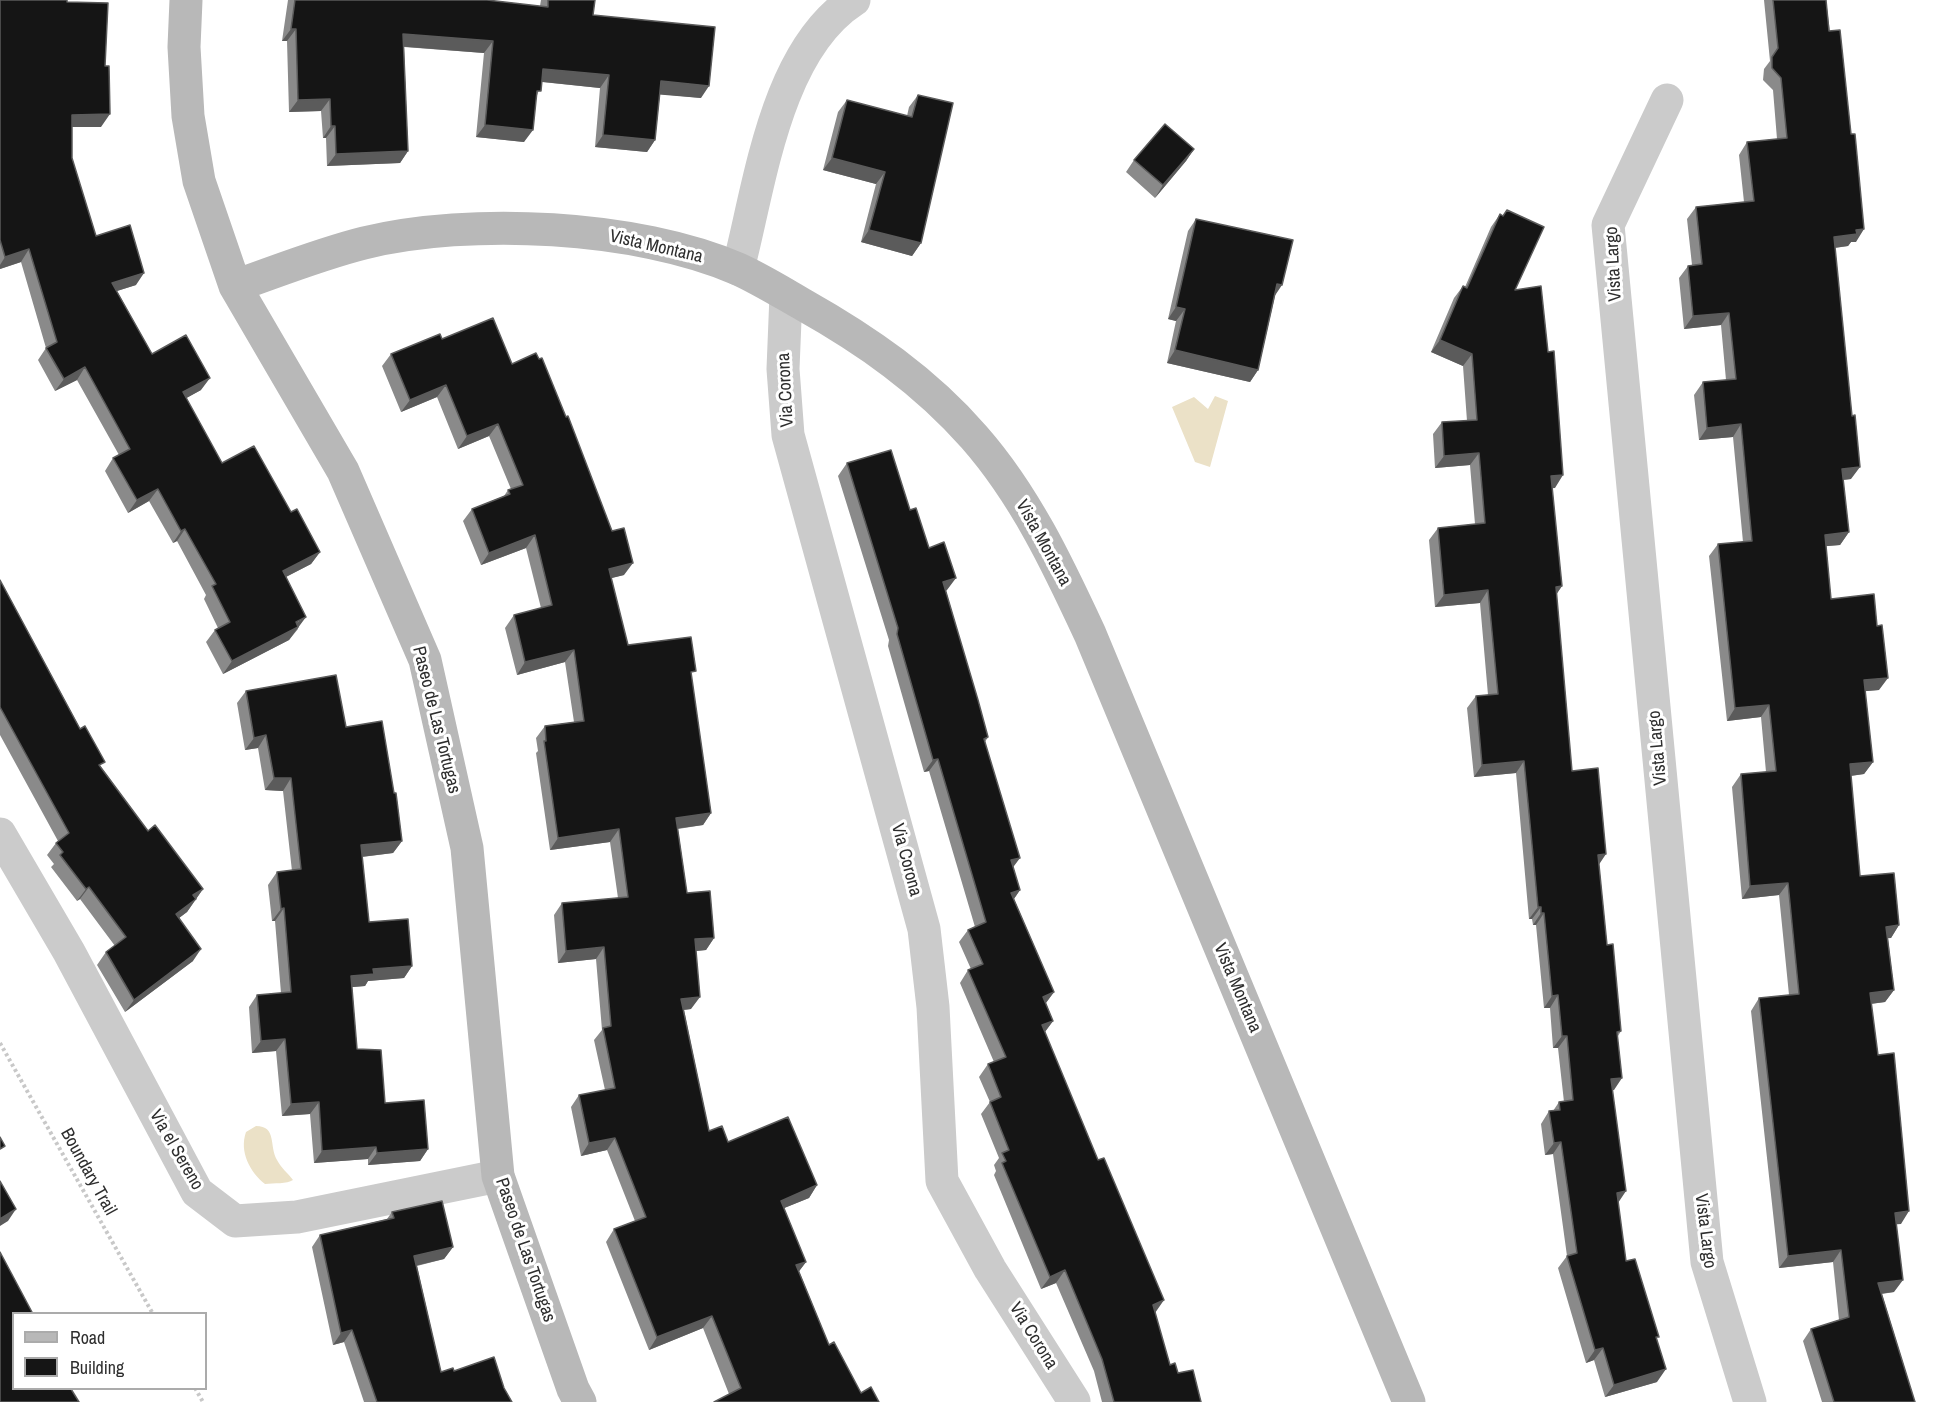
<!DOCTYPE html>
<style>
body{margin:0}
#map{position:relative;width:1959px;height:1402px;overflow:hidden;background:#fff;font-family:"Archivo Narrow",sans-serif}
canvas{display:block}
.legend{position:absolute;left:12px;top:1312px;width:195px;height:78px;box-sizing:border-box;background:#fff;border:2px solid #ababab;margin:0;padding:8px 10px;list-style:none;font-size:18px;color:#2e2e2e}
.legend li{display:flex;align-items:center;gap:12px;height:30px}
.legend b{width:30px;border:2px solid #ababab}
</style>
<div id="map">
<canvas width="1959" height="1402"></canvas>
<ul class="legend">
<li><b style="height:8px;background:#b8b8b8"></b>Road</li>
<li><b style="height:16px;background:#151515"></b>Building</li>
</ul>
</div>
<script>
const ctx = document.querySelector('canvas').getContext('2d');
ctx.lineJoin = 'round';
function fillPath(path, color) { ctx.fillStyle = color; ctx.fill(path, 'evenodd'); }
function trace(path, color, width, dash) { ctx.strokeStyle = color; ctx.lineWidth = width; ctx.lineCap = dash ? 'butt' : 'round'; ctx.setLineDash(dash || []); ctx.stroke(path); }
function write(font, color, halo, rows, align = 'center') {
  ctx.font = font + ' "Archivo Narrow",sans-serif'; ctx.lineWidth = 6; ctx.setLineDash([]); ctx.textBaseline = 'middle'; ctx.strokeStyle = halo; ctx.fillStyle = color; for (const [text, x, y, turn = 0] of rows) {
    ctx.save(); ctx.translate(x, y); ctx.rotate((+turn || 0) * Math.PI / 180); ctx.textAlign = isNaN(turn) ? turn : align; if (halo) ctx.strokeText(text, 0, 0); ctx.fillText(text, 0, 0); ctx.restore();
  }
}
const water = new Path2D(`
 M1215 396 1228 401 1210 467 1195 462 1172 407 1194 397 1208 409Z
 M256 1126C277 1126 269 1146 277 1160 281 1168 288 1173 293 1180 287 1184 274 1183 265 1184 250 1172 239 1152 246 1132Z`);
const path = new Path2D(`
 M0 1043 153 1314
 M195 1388 203 1402`);
const street = new Path2D(`
 M1667 100 1608 225 1707 1262 1750 1402
 M738 269C760 185 775 51 854 0
 M786 295 783 369 788 435 924 929 933 1007 942 1181 990 1269 1074 1401
 M0 834 69 952 197 1192 235 1221 297 1217 498 1176`);
const secondary = new Path2D(`
 M186 0 184 47 188 116 199 181 235 286 343 471 425 660 467 848 498 1176 573 1389 580 1402
 M235 286C278 271 320 254 364 243 470 217 637 225 738 269 760 279 781 292 802 304 866 340 925 381 974 437 1025 495 1058 565 1090 634L1409 1402`);
const wall = new Path2D(`
 M0 0 101 127H72V158L96 236 136 285 117 291 152 354 201 390 186 398 222 463 291 512 320 552 311 564 286 577 298 629 289 640 223 674 206 642 215 630 218 628 204 599 206 595 177 541 173 543 149 501 128 513 105 471 113 458 119 455 77 380 55 391 38 360 46 348 21 262 0 269Z
 M288 0H487L540 6 541 0H595L593 15 701 98 660 94 655 140 647 152 595 147 600 88 542 82 536 98 524 142 476 137 484 53 404 47 408 151 400 163 327 166 326 138H323L321 111 289 112 287 41H282Z
 M1764 0H1826L1856 242H1851L1848 246 1835 248 1851 479 1843 480 1849 532 1840 545 1826 546 1831 599 1879 690 1865 691 1873 762 1864 774 1851 776 1860 876 1899 925 1891 938H1888L1894 990 1885 1002 1871 1004 1901 1224H1897L1894 1292 1882 1294 1915 1402H1822L1803 1341 1811 1329 1839 1320 1833 1262 1779 1268 1751 1011 1759 998 1789 995 1779 895 1742 899 1732 787 1741 774 1766 772 1761 717 1727 721 1709 556 1718 544 1743 542 1733 437 1699 440 1694 395 1703 382 1726 380 1721 325 1684 329 1679 278 1688 266 1692 265 1687 219 1696 207 1744 202 1739 155 1747 142 1777 139 1773 90 1763 80 1764 69 1770 61Z
 M918 95 921 243 912 256 861 242 876 184 823 170 838 112 847 100 907 116 909 107Z
 M1194 149 1186 161 1155 198 1126 172 1134 160Z
 M1507 210 1515 290 1555 488H1552L1562 586 1556 594 1572 771 1599 864 1607 945 1621 1031 1618 1036 1614 1090H1612L1618 1203 1626 1261 1657 1340V1382L1605 1397 1594 1360 1586 1363 1558 1268 1567 1256 1553 1154 1545 1155 1541 1124 1549 1111H1553L1559 1102H1564L1558 1048H1553L1550 1008H1544L1536 925H1533L1532 919H1529L1516 773 1474 777 1467 708 1476 696 1488 695 1480 603 1435 607 1429 540 1438 528 1475 524 1470 465 1435 468 1433 434 1442 422 1467 421 1463 366 1431 352 1454 298 1463 286 1465 287 1491 227 1500 214 1503 216Z
 M1196 219 1275 296 1258 370 1250 382 1167 363 1176 321 1168 319 1188 231Z
 M442 339 512 364 624 575 611 578 628 645 691 677 711 813 703 825 678 829 687 893 714 938 706 950 696 951 691 1009 684 1010 709 1131 728 1142 817 1185 809 1198 784 1208 806 1262 799 1271 829 1345 861 1393 879 1402 729 1394 703 1328 649 1350 606 1242 614 1229 635 1221 607 1150 581 1156 571 1107 579 1095 605 1090 594 1040 602 1030 596 959 558 963 554 915 562 903 618 898 610 842 550 850 536 753 538 751 536 738 545 726 574 722 565 662 517 675 505 628 514 615 541 608 526 548 481 565 463 521 472 509 504 496 508 490 511 489 489 436 458 449 437 397 401 412 382 366 391 354Z
 M847 463 910 510 929 548 947 590 946 591 988 737 985 742 1013 867 1020 890 1014 899 1054 992 1046 1003 1053 1021 1045 1032 1155 1313 1170 1365 1178 1373 1201 1402H1102L1094 1371 1056 1283 1041 1289 994 1175 996 1171 994 1165 999 1158 981 1114 990 1102 979 1077 988 1064 994 1062 960 983 968 970 971 969 959 942 968 930 975 927 929 771 924 772 888 646 889 640 838 476Z
 M0 580 101 767 148 831 203 889 187 912 179 918 193 961 125 1012 97 965 106 952 115 946 80 899 77 901 51 867 54 864 47 855 56 843 58 841 0 735Z
 M246 691 346 727 402 841 393 853 362 857 369 922 412 966 404 978 368 981 365 986 352 987 357 1049 385 1103 428 1149 420 1161 368 1165V1159L314 1163 310 1114 282 1116 276 1051 252 1053 249 1007 257 995 281 993 275 921H272L268 885 277 872 292 871 283 791 265 790 258 748 245 750 237 703Z
 M392 1212 453 1247 444 1259 417 1266 441 1372 454 1371 504 1388 512 1402H364L344 1342 333 1345 312 1247 320 1235 387 1219Z`);
const shadedWall = new Path2D(`
 M291 29H296L287 41H282Z
 M403 34 493 41 484 53 395 46Z
 M543 69 609 75 600 88 534 81Z
 M661 81 709 86 701 98 653 94Z
 M330 99 321 111 289 112 298 100Z
 M110 114 101 127H63L72 115Z
 M485 125 533 130 524 142 476 137Z
 M331 126H335L326 138H323Z
 M603 135 655 140 647 152 595 147Z
 M1194 149 1186 161 1155 198 1163 185Z
 M408 151 400 163 327 166 336 154Z
 M832 158 885 172 876 184 823 170Z
 M1864 229 1856 242H1851L1848 246 1825 249 1834 237 1856 230Z
 M869 230 921 243 912 256 861 242Z
 M29 249 21 262 0 269V265L5 257Z
 M144 273 136 285 104 295 112 283Z
 M1277 284 1282 285 1274 297Z
 M1176 307 1185 309 1176 321 1168 319Z
 M1729 313 1721 325 1684 329 1693 316Z
 M1440 340 1472 354 1463 366 1431 352Z
 M1175 350 1258 370 1250 382 1167 363Z
 M85 367 77 380 55 391 64 379Z
 M210 378 201 390 174 405 183 392Z
 M446 385 437 397 401 412 410 400Z
 M498 424 489 436 458 449 467 436Z
 M1741 424 1733 437 1699 440 1707 428Z
 M1479 453 1470 465 1435 468 1444 456Z
 M1860 467 1851 479 1833 481 1842 469Z
 M1563 475 1555 488 1543 489 1551 476Z
 M158 489 149 501 128 513 137 500Z
 M185 529 177 541 173 543 181 531Z
 M1849 532 1840 545 1816 547 1825 535Z
 M535 535 526 548 481 565 489 553Z
 M320 552 311 564 274 583 283 571Z
 M633 563 624 575 600 581 609 569Z
 M956 578 947 590 934 594 943 582Z
 M1562 586 1554 598 1556 587Z
 M1488 590 1480 603 1435 607 1444 595Z
 M306 617 289 640 223 674 232 661Z
 M574 650 565 662 517 675 525 662Z
 M1888 678 1879 690 1856 692 1864 680Z
 M1769 705 1761 717 1727 721 1735 708Z
 M266 735 258 748 245 750 254 738Z
 M938 759 929 771 924 772 933 760Z
 M1524 761 1516 773 1474 777 1482 765Z
 M1873 762 1864 774 1842 777 1850 764Z
 M274 778H291L283 791 265 790Z
 M711 813 703 825 667 830 676 818Z
 M619 829 610 842 550 850 558 838Z
 M402 841 393 853 352 858 361 845Z
 M1606 854 1598 866V855Z
 M1020 858 1011 870V860Z
 M1788 883 1779 895 1742 899 1750 886Z
 M89 887 80 899 77 901 86 889Z
 M203 889 187 912 167 927 176 914 193 895Z
 M1020 890 1011 903V893Z
 M1538 907H1541L1532 919H1529Z
 M284 908 275 921H272L281 909Z
 M1541 913H1544L1536 925H1533Z
 M1899 925 1891 938 1878 939 1886 927Z
 M714 938 706 950 686 952 695 939Z
 M604 947 596 959 558 963 566 951Z
 M201 949 193 961 125 1012 134 1000Z
 M412 966 404 978 368 981 365 986 342 988 351 976 373 969Z
 M1894 990 1885 1002 1861 1005 1870 993Z
 M1054 992 1045 1004 1043 997Z
 M1558 995 1550 1008H1544L1552 996Z
 M700 997 691 1009 673 1011 681 999Z
 M1053 1021 1044 1033 1042 1025Z
 M1562 1036H1567L1558 1048H1553Z
 M285 1039 276 1051 252 1053 261 1041Z
 M1622 1078 1614 1090 1602 1091 1611 1079Z
 M319 1102 310 1114 282 1116 291 1104Z
 M615 1138 607 1150 581 1156 589 1143Z
 M1561 1142 1553 1154 1545 1155 1554 1143Z
 M376 1147 368 1159 314 1163 322 1151Z
 M428 1149 420 1161 368 1165 377 1153Z
 M817 1185 809 1198 772 1213 781 1201Z
 M1626 1191 1618 1203 1617 1193Z
 M16 1209 8 1221 0 1226V1219Z
 M1909 1211 1901 1224 1887 1225 1895 1213Z
 M453 1247 444 1259 406 1268 414 1256Z
 M1841 1250 1833 1262 1779 1268 1788 1256Z
 M806 1262 797 1274 796 1265Z
 M1065 1270 1056 1283 1041 1289 1050 1277Z
 M1903 1280 1894 1292 1870 1295 1878 1283Z
 M1164 1300 1155 1313 1144 1317 1153 1305Z
 M712 1316 703 1328 649 1350 657 1337Z
 M352 1330 344 1342 333 1345 341 1333Z
 M1603 1348 1594 1360 1586 1363 1595 1350Z
 M1666 1369 1657 1382 1605 1397 1614 1385Z`);
const building = new Path2D(`
 M0 0H67V2L108 3 105 66H109L110 114 72 115V158L96 236 130 225 144 273 112 283 152 354 186 335 210 378 183 392 222 463 254 446 291 512 297 509 320 552 283 571 306 617 296 622 298 627 232 661 215 630 230 622 212 586 216 584 185 529 181 531 158 489 137 500 113 458 130 449 85 367 64 379 46 348 57 342 29 249 5 257 0 240Z
 M295 0H487L548 7V0H595L593 15 715 27 709 86 661 81 655 140 603 135 609 75 543 69 541 91H537L533 130 485 125 493 41 403 34 408 151 336 154 335 126H331L330 99 298 100 296 29H291Z
 M1773 0H1826L1829 31 1840 30 1851 134H1855L1864 229 1856 230 1857 234 1834 237 1852 416 1855 415 1860 467 1842 469 1849 532 1825 535 1831 599 1874 594 1877 626 1882 625 1888 678 1864 680 1873 762 1850 764 1860 876 1894 873 1899 925 1886 927 1894 990 1870 993 1878 1055 1894 1053 1909 1211 1895 1213 1903 1280 1878 1283 1915 1402H1834L1811 1329 1849 1317 1841 1250 1788 1256 1759 998 1799 994 1788 883 1750 886 1741 774 1776 771 1769 705 1735 708 1718 544 1752 541 1741 424 1707 428 1703 382 1736 379 1729 313 1693 316 1688 266 1702 264 1696 207 1754 201 1747 142 1787 138 1781 78 1772 68V57L1778 48Z
 M918 95 953 103 921 243 869 230 885 172 832 158 847 100 912 117Z
 M1165 124 1194 149 1163 185 1134 160Z
 M1507 210 1544 227 1515 290 1541 286 1548 352 1554 351 1563 475 1551 476 1562 586 1556 587 1572 771 1598 768 1606 854 1598 855 1607 945 1613 944 1621 1031 1617 1032 1622 1078 1611 1079 1626 1191 1617 1193 1626 1261 1635 1259 1659 1337H1656L1666 1369 1614 1385 1603 1348 1595 1350 1567 1256 1577 1253 1561 1142 1554 1143 1549 1111 1560 1110 1559 1102 1573 1100 1567 1036H1562L1558 995 1552 996 1544 913H1541V907H1538L1524 761 1482 765 1476 696 1498 694 1488 590 1444 595 1438 528 1485 523 1479 453 1444 456 1442 422 1477 420 1472 354 1440 340 1463 286 1467 288 1500 214 1503 216Z
 M1196 219 1293 240 1282 285 1277 284 1258 370 1175 350 1185 309 1176 307Z
 M493 318 512 364 536 353 539 359 542 358 566 417 568 416 612 531 624 528 633 563 609 569 628 645 691 637 696 671 691 672 711 813 676 818 687 893 710 891 714 938 695 939 700 997 681 999 709 1131 722 1126 728 1142 788 1117 817 1185 781 1201 806 1262 796 1265 829 1345 834 1342 861 1393 871 1387 879 1402H714L741 1388 712 1316 657 1337 614 1229 646 1217 615 1138 589 1143 579 1095 615 1088 603 1028 611 1026 604 947 566 951 562 903 628 897 619 829 558 838 544 741H546L545 726 584 721 574 650 525 662 514 615 552 605 535 535 489 553 472 509 510 494 508 490 523 485 498 424 467 436 446 385 410 400 391 354 440 334 442 339Z
 M891 450 910 510 916 508 929 548 944 542 956 578 943 582 978 700 988 737 984 739 1020 858 1011 860 1020 890 1011 893 1054 992 1043 997 1053 1021 1042 1025 1098 1160 1104 1158 1164 1300 1153 1305 1170 1365 1175 1363 1178 1373 1193 1370 1201 1402H1114L1102 1359 1065 1270 1050 1277 1002 1163 1006 1161 1002 1153 1009 1150 990 1102 1001 1097 988 1064 1006 1057 968 970 983 964 968 930 986 922 938 759 933 760 897 634 898 628 847 463Z
 M0 580 80 729 85 726 105 762 99 765 148 831 155 825 203 889 193 895 196 899 176 914 201 949 134 1000 106 952 126 937 89 887 86 889 60 855 63 852 56 843 69 833 0 707Z
 M336 675 346 727 382 721 394 793H396L402 841 361 845 369 922 408 919 412 966 373 969 374 974 351 976 357 1049 381 1050 385 1103 424 1100 428 1149 377 1153 376 1147 322 1151 319 1102 291 1104 285 1039 261 1041 257 995 291 992 284 908 281 909 277 872 301 869 291 778H274L266 735 254 738 246 691Z
 M0 1137 5 1146 0 1149Z
 M0 1181 16 1209 0 1219Z
 M442 1201 453 1247 414 1256 441 1372 453 1368 454 1371 494 1357 504 1388 512 1402H377L352 1330 341 1333 320 1235 394 1218 392 1212Z
 M0 1252 33 1314H14V1389H71L79 1402H0Z`);
const streetNames = [
 ["Vista Montana",656,247,13],
 ["Vista Largo",1614,264,-93],
 ["Via Corona",786,390,-93],
 ["Vista Montana",1043,543,61],
 ["Paseo de Las Tortugas",436,720,76],
 ["Vista Largo",1658,748,-95],
 ["Via Corona",906,860,75],
 ["Vista Montana",1237,988,67],
 ["Via el Sereno",176,1150,60],
 ["Boundary Trail",88,1172,61],
 ["Vista Largo",1705,1231,83],
 ["Paseo de Las Tortugas",525,1250,71],
 ["Via Corona",1033,1336,58]
];
fillPath(water, '#ebe1c7');
trace(path, '#c8c8c8', 4, [3, 3]);
trace(street, '#cbcbcb', 33);
trace(secondary, '#b8b8b8', 33);
fillPath(wall, '#8a8a8a');
fillPath(shadedWall, '#5b5b5b');
fillPath(building, '#151515');
trace(building, '#5b5b5b', 1.5);
write('18px', '#2e2e2e', '#fff', streetNames);
</script>
